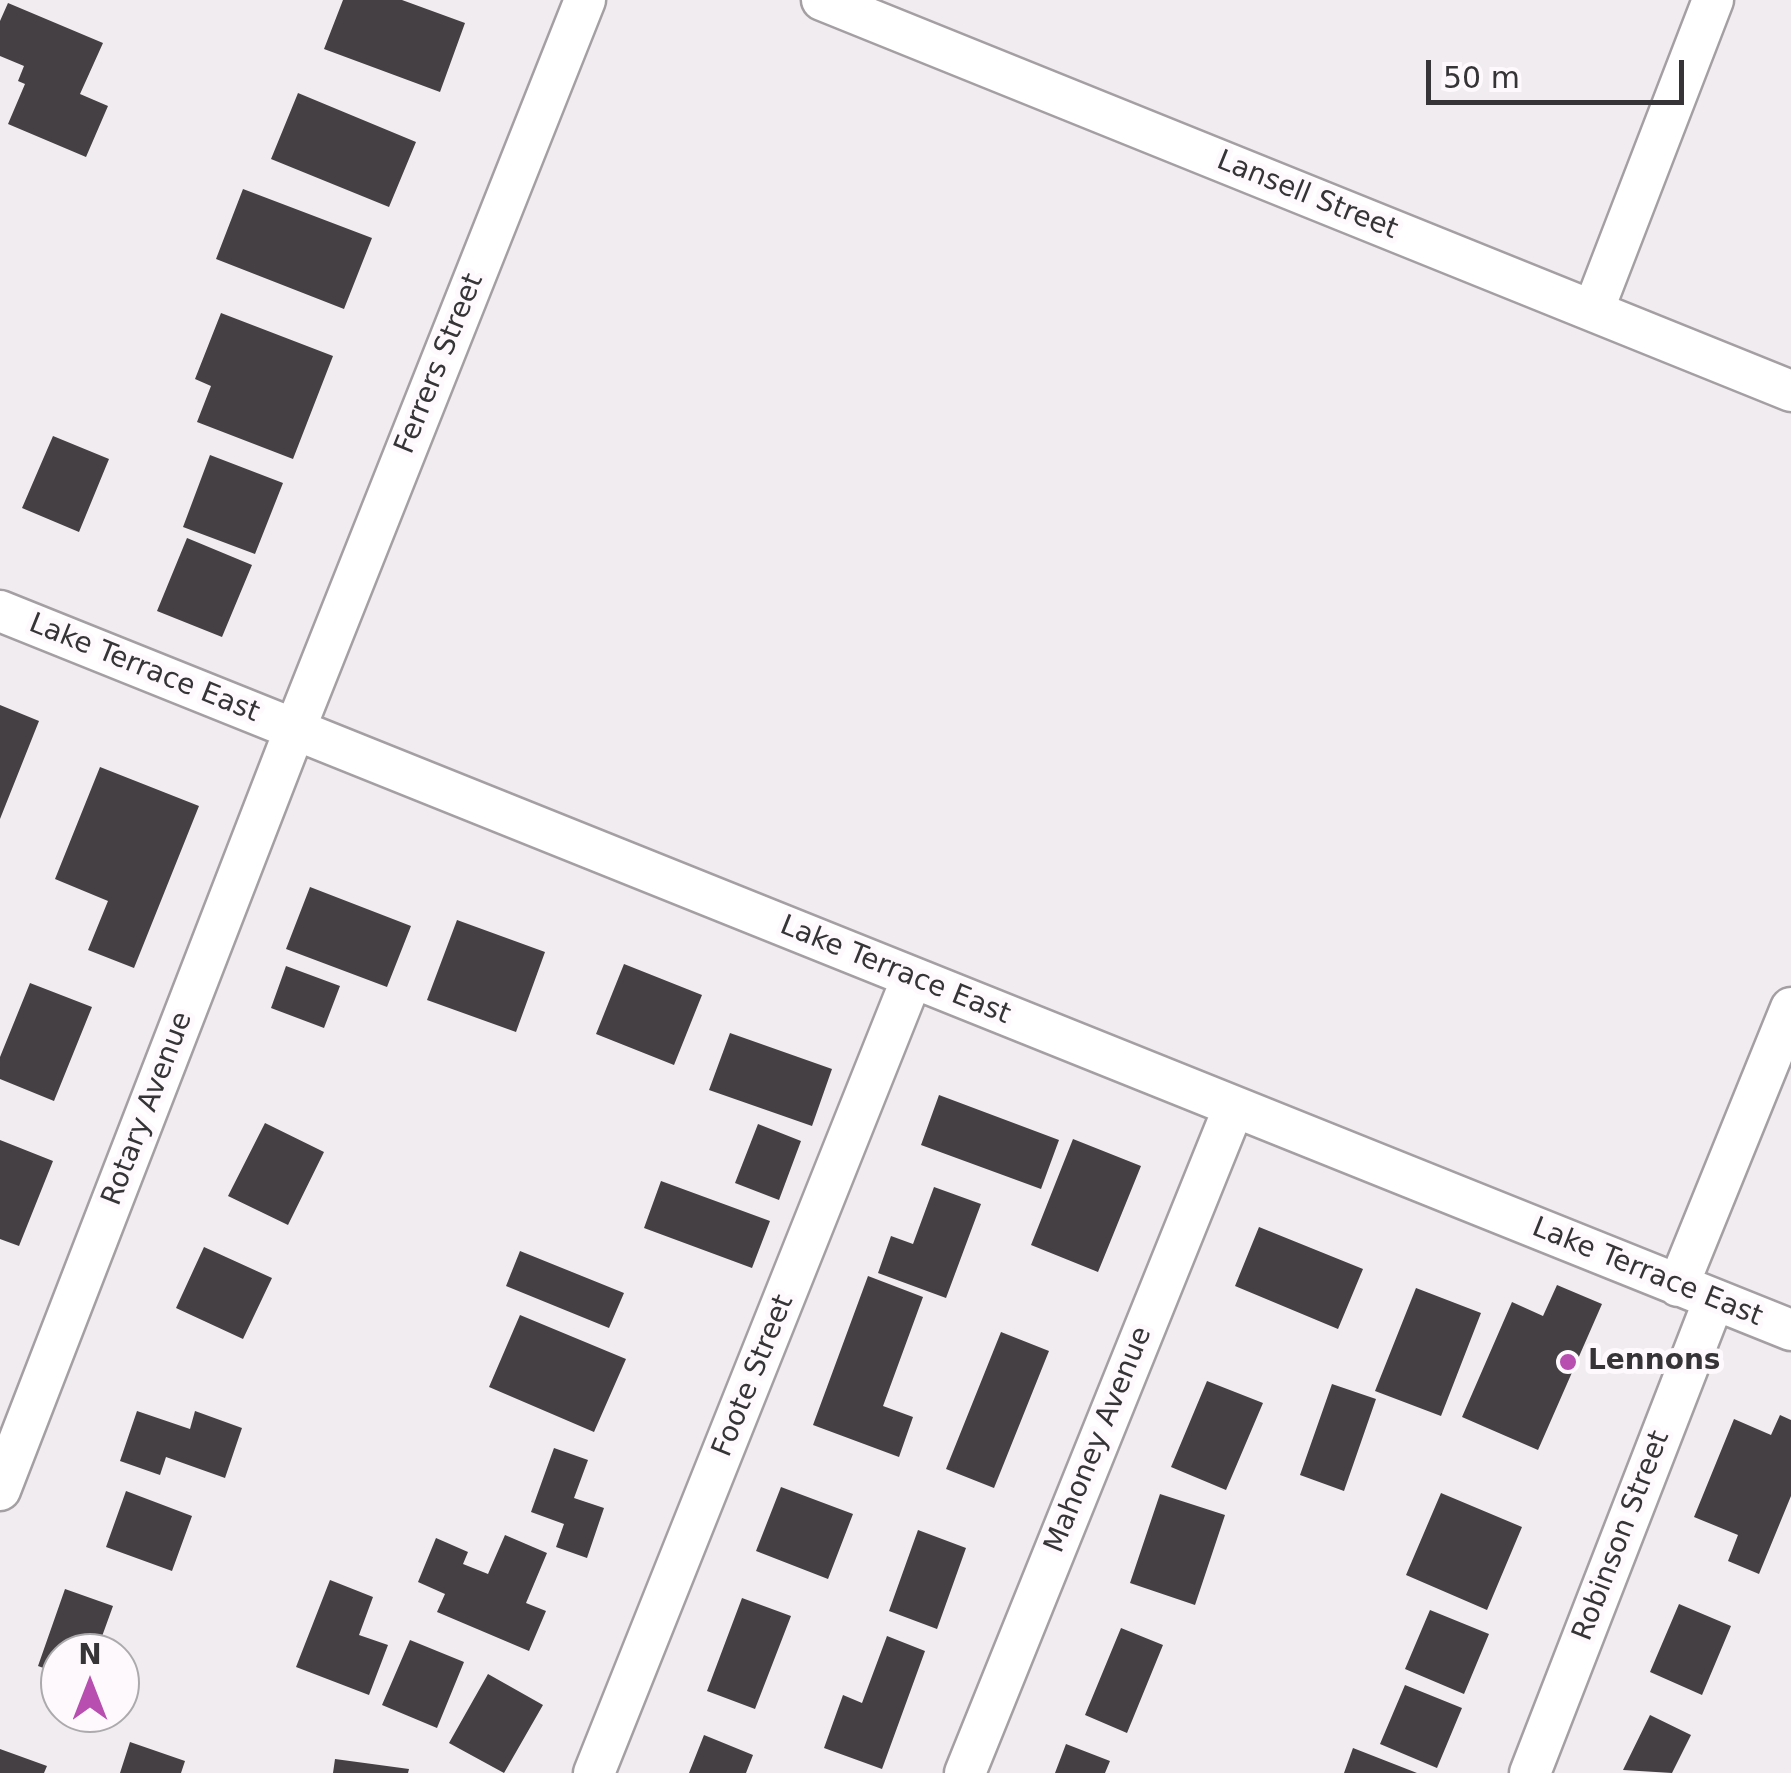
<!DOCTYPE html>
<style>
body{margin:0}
#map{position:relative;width:1791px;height:1773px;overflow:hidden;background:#f0ecef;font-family:"DejaVu Sans",sans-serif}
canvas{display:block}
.north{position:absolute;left:40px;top:1633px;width:100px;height:100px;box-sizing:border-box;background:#fdf9fd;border:2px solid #adaaad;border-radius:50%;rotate:0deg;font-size:28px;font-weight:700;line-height:40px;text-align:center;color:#363436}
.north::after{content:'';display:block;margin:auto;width:35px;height:45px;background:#b74eb0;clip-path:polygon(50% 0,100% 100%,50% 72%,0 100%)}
.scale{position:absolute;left:1426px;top:60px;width:258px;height:45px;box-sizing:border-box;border:5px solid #363436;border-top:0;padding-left:12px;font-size:30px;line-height:35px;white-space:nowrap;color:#363436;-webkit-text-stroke:8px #fdf9fd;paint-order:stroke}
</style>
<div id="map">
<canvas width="1791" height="1773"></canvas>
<div class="north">N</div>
<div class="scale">50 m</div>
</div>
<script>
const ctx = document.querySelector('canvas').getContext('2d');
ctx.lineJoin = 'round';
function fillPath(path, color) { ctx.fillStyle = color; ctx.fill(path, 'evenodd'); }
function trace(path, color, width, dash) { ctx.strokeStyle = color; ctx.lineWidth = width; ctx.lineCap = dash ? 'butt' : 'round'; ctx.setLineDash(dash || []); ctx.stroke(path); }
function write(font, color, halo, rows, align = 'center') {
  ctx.font = font + ' "DejaVu Sans",sans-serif'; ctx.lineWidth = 10; ctx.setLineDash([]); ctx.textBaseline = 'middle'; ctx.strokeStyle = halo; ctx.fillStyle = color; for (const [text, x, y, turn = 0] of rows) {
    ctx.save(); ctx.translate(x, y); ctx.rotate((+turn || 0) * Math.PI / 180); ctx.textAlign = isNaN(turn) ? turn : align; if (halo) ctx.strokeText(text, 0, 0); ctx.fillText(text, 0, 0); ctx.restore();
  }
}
const building = new Path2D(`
 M343 0H402L465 23 440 92 324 49Z
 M8 3 103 43 80 94 108 106 86 157 8 124 25 84 18 81 24 66 0 56V21Z
 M298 93 416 142 389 207 271 159Z
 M243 189 372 238 344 309 216 259Z
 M221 313 333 356 293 459 197 422 211 386 195 379Z
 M53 436 109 459 79 532 22 508Z
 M210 455 283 483 255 554 183 527Z
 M187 538 252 565 222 637 157 611Z
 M0 705 39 721 0 819Z
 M100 767 199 806 134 968 88 950 108 901 55 879Z
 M310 887 411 926 387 987 286 949Z
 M457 920 545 952 516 1032 427 1000Z
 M624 964 702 995 674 1065 596 1034Z
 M286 966 340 986 324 1028 271 1008Z
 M30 983 92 1007 54 1101 0 1079V1057Z
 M730 1033 832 1069 812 1126 709 1090Z
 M939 1095 1059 1140 1041 1189 921 1145Z
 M265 1123 324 1152 288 1225 228 1196Z
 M758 1124 801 1141 779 1200 735 1183Z
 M1073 1139 1141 1166 1098 1272 1031 1245Z
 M0 1140 53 1161 19 1246 0 1239Z
 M661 1181 770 1221 752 1268 644 1228Z
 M934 1187 981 1204 946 1298 878 1273 891 1236 913 1244Z
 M1259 1227 1363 1269 1338 1329 1235 1286Z
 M204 1247 272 1278 243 1339 176 1308Z
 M520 1251 624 1293 609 1328 506 1286Z
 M868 1276 923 1297 883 1406 913 1417 899 1457 813 1425Z
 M1557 1285 1602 1304 1538 1450 1462 1417 1512 1302 1543 1316Z
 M1416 1288 1481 1313 1441 1416 1375 1391Z
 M520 1315 626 1359 594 1432 489 1387Z
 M1001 1332 1049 1351 994 1488 946 1469Z
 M1207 1381 1263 1403 1226 1490 1171 1467Z
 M1332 1384 1376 1399 1344 1491 1300 1475Z
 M137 1411 190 1429 195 1411 242 1428 225 1478 166 1457 160 1475 120 1461Z
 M1780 1415 1791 1420V1496L1759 1574 1728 1561 1738 1535 1694 1517 1734 1419 1771 1435Z
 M554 1448 588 1460 574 1498 604 1508 587 1558 556 1547 564 1524 531 1512Z
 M781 1487 853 1514 828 1579 756 1551Z
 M126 1491 192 1516 172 1571 106 1547Z
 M1441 1493 1522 1527 1487 1610 1406 1575Z
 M1160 1494 1225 1515 1195 1605 1130 1583Z
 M918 1530 966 1548 937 1629 889 1611Z
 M505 1535 547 1553 526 1603 546 1611 529 1651 437 1612 445 1594 418 1582 436 1538 468 1552 463 1564 488 1574Z
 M330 1580 373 1597 359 1635 388 1645 369 1695 296 1667Z
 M65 1589 113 1606 96 1653H60V1674L38 1666Z
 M742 1598 791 1616 755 1709 707 1691Z
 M1679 1604 1731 1626 1702 1695 1650 1672Z
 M1430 1610 1489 1634 1464 1694 1405 1669Z
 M1121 1628 1163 1645 1127 1733 1085 1715Z
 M887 1636 925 1651 882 1769 824 1748 843 1695 862 1703Z
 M410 1640 464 1662 437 1728 382 1705Z
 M488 1674 543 1705 504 1773 449 1743Z
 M1405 1685 1462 1708 1437 1768 1380 1744Z
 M1650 1715 1691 1735 1672 1773 1623 1770Z
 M704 1735 753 1755 746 1773H689Z
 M130 1742 185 1761 181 1773H120Z
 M1066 1744 1110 1761 1105 1773H1055Z
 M1353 1748 1417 1773H1344Z
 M0 1749 47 1766 44 1773H0Z
 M335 1759 409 1769 408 1773H333Z`);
const minor = new Path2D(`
 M822 0 1791 391
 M1593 311 1713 0
 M0 611 1791 1330
 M1678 1286 1791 1008
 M0 1490 295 729 585 0
 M594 1773 912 978
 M965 1773 1234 1107
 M1530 1773 1714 1300`);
const markers = [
 [1568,1362,10,"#b74eb0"]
];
const streetNames = [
 ["Lansell Street",1307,196,22],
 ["Ferrers Street",440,364,-68],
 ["Lake Terrace East",144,669,22],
 ["Lake Terrace East",895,971,22],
 ["Rotary Avenue",148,1109,-69],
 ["Lake Terrace East",1647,1273,22],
 ["Foote Street",754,1376,-68],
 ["Mahoney Avenue",1099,1440,-68],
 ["Robinson Street",1622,1536,-69]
];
const poiNames = [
 ["Lennons",1588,1362]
];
fillPath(building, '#444043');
trace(minor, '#a49fa3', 45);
trace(minor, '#fff', 40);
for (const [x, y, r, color] of markers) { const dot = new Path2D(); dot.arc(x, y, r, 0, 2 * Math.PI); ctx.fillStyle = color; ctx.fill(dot); trace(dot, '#fdf9fd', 4); }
write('28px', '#363436', '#fdf9fd', streetNames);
write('bold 28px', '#363436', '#fdf9fd', poiNames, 'left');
</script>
